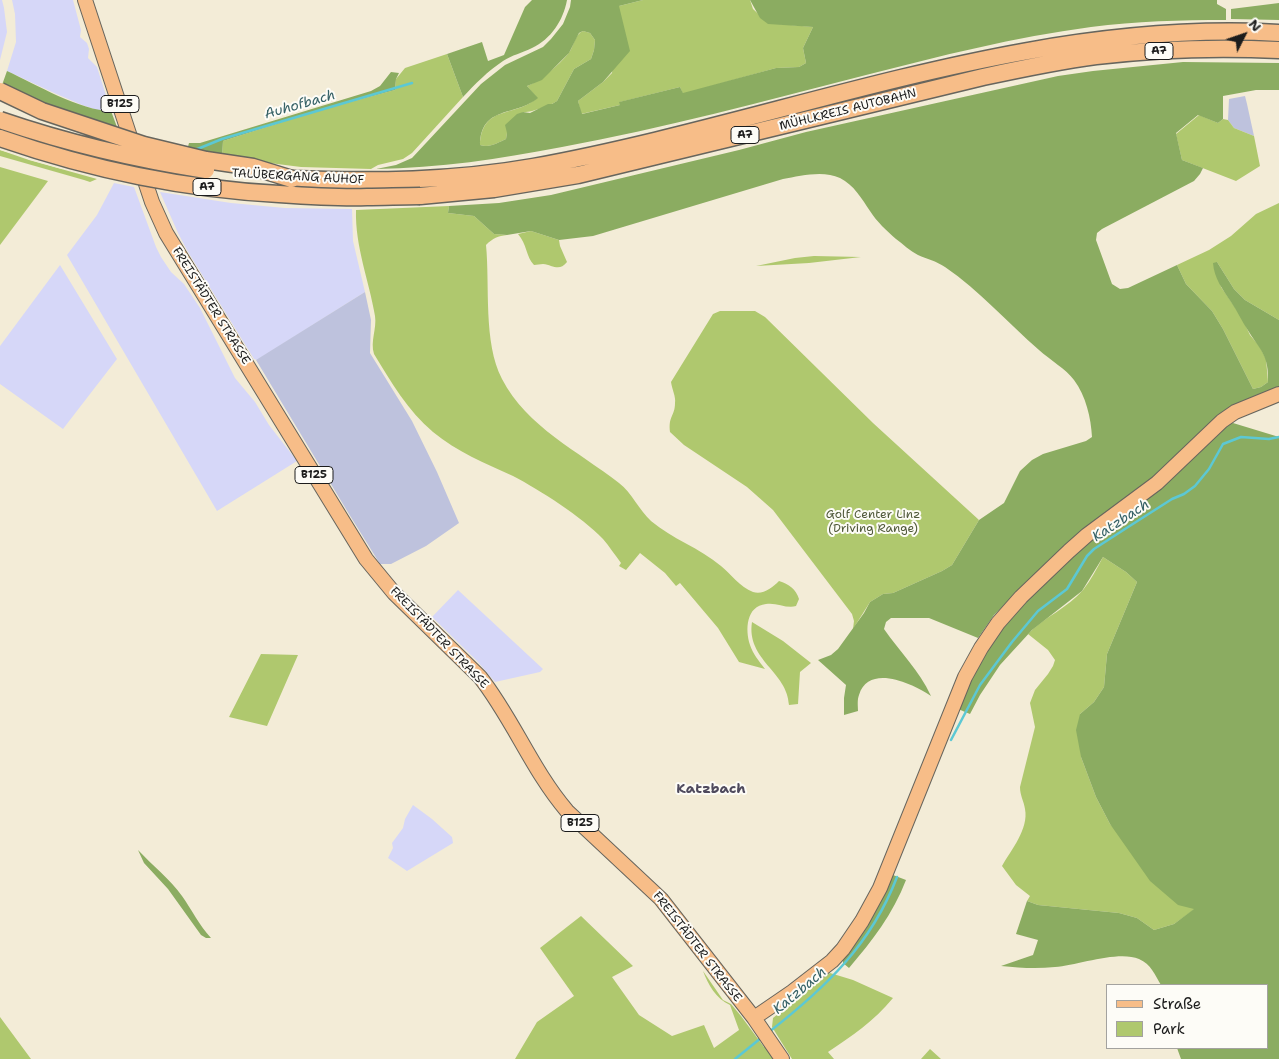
<!DOCTYPE html>
<meta charset="utf-8">
<style>
body{margin:0}
#map{position:relative;width:1279px;height:1059px;overflow:hidden;background:#f3ecd7;font-family:"Shantell Sans",sans-serif}
canvas{display:block}
.legend{position:absolute;left:1106px;top:984px;width:162px;height:65px;box-sizing:border-box;background:#fdfcf7;border:1px solid #a3a29f;margin:0;padding:6px 9px;list-style:none;font-size:15px;color:#1c1c1c}
.legend li{display:flex;align-items:center;gap:10px;height:25px}
.legend b{width:25px;border:1px solid #a3a29f}
.north{position:absolute;left:1219px;top:10px;width:50px;height:50px;-webkit-text-stroke:4px #fdfcf7;paint-order:stroke;rotate:49deg;font-size:14px;font-weight:700;line-height:20px;text-align:center;color:#1c1c1c}
.north::after{content:'';display:block;margin:auto;width:18px;height:22px;background:#1c1c1c;clip-path:polygon(50% 0,100% 100%,50% 72%,0 100%)}
</style>
<div id="map">
<canvas width="1279" height="1059"></canvas>
<ul class="legend">
<li><b style="height:6px;background:#f7bd88"></b>Straße</li>
<li><b style="height:14px;background:#afc86e"></b>Park</li>
</ul>
<div class="north">N</div>
</div>
<script>
const ctx = document.querySelector('canvas').getContext('2d');
ctx.lineJoin = 'round';
function fillPath(path, color) { ctx.fillStyle = color; ctx.fill(path, 'evenodd'); }
function trace(path, color, width, dash) { ctx.strokeStyle = color; ctx.lineWidth = width; ctx.lineCap = dash ? 'butt' : 'round'; ctx.setLineDash(dash || []); ctx.stroke(path); }
function write(font, color, halo, rows, align = 'center') {
  ctx.font = font + ' "Shantell Sans",sans-serif'; ctx.lineWidth = 4; ctx.setLineDash([]); ctx.textBaseline = 'middle'; ctx.strokeStyle = halo; ctx.fillStyle = color; for (const [text, x, y, turn = 0] of rows) {
    ctx.save(); ctx.translate(x, y); ctx.rotate((+turn || 0) * Math.PI / 180); ctx.textAlign = isNaN(turn) ? turn : align; if (halo) ctx.strokeText(text, 0, 0); ctx.fillText(text, 0, 0); ctx.restore();
  }
}
const built = new Path2D(`
 M0 0H2L4 8 7 32 0 60Z
 M12 0H73L81 30 80 37 87 43 89 49 88 58 97 67 111 111H100L82 105 52 92 7 71 16 42 15 14Z
 M114 183 134 187 156 247 161 257 171 272 184 284 200 308 235 378 255 402 269 425 297 461 217 511 67 255 97 215Z
 M160 192 231 203 285 208 352 209 353 241 365 292 257 360 254 359 188 252 178 233Z
 M60 265 117 359 63 429 0 384V346Z
 M458 590 543 669 540 672 495 682 477 661 432 617Z
 M413 805 432 819 452 837 453 843 407 871 388 858 393 848 392 843 403 828 405 819Z`);
const industrial = new Path2D(`
 M1245 96 1247 104 1254 136 1234 128 1228 120 1229 99Z
 M365 292 371 320 370 353 412 421 437 472 459 523 426 546 391 564H380L349 514 256 360Z`);
const green = new Path2D(`
 M643 0H750L753 9 768 23 813 27 803 48 806 63 799 67 776 68 683 94 680 87 620 102V105L581 114 578 101 603 82 612 73 619 6Z
 M583 31 590 33 595 40 594 50 591 59 574 69 557 101C552 105 530 113 523 112L507 133 506 139C497 143 490 148 480 145 482 104 515 118 537 98L527 86C540 81 559 65 568 54 574 47 574 35 583 31Z
 M447 54 463 97 412 153 403 159 378 165 371 169 301 167 222 157 223 141 317 111 395 90 396 79 405 68Z
 M1199 115 1218 123 1223 119 1228 120 1234 128 1254 136 1260 166 1236 181 1182 160 1176 134Z
 M0 150 29 160 97 179 90 182 84 180 0 156Z
 M0 167 48 181 0 245Z
 M1279 203V320L1245 300 1234 289 1217 262 1221 287 1241 316 1250 335 1260 347 1266 359 1268 382 1261 387 1253 389 1223 329 1212 311 1186 284 1177 265 1209 250 1231 236 1256 214Z
 M449 206 448 213 474 216 494 234 507 235C498 236 493 238 486 245 490 286 483 342 502 379 527 427 578 451 619 483 632 493 639 510 651 521 672 539 700 548 721 566 731 574 740 587 753 592 763 595 772 588 779 581 789 584 796 589 799 599L796 606C787 609 776 602 766 604 746 606 745 630 750 645 753 654 759 661 765 669L739 662 718 628 680 583 676 586 665 573 640 553 626 570 619 566 621 563C615 555 609 546 603 539 582 517 540 490 513 476 485 463 457 452 433 432 408 411 391 382 374 354 370 341 377 329 375 316 369 280 355 247 356 210Z
 M531 231 559 240 560 246 567 262C559 272 553 265 543 264 540 264 537 265 534 265 526 257 527 244 518 234Z
 M814 256 861 257 809 263 756 266 795 258Z
 M720 311H755L765 317 873 423 979 520 952 565 942 571 893 593 883 594 870 602 853 629 854 621 852 614 773 510 747 487 684 445 670 432C668 416 675 416 675 403 676 397 672 389 671 382L713 314Z
 M1103 557 1126 572 1137 582 1107 654 1104 687 1094 702 1080 714 1081 757 1096 797 1110 824 1195 909 1174 924 1154 930 1137 918 1119 913 1038 905 1027 901 1030 896 1016 885 1002 866C1011 850 1029 829 1025 809 1024 801 1020 796 1020 787L1035 727 1030 703 1035 690 1048 674 1053 666 1055 660 1048 650 1028 634C1044 617 1068 608 1083 590 1091 580 1097 568 1103 557Z
 M752 622 783 641 811 663 800 672 798 704 789 705C788 672 746 660 752 622Z
 M261 654 298 655 267 726 229 717Z
 M581 916 633 966 612 977 639 1015 672 1036 704 1025 714 1048 739 1030 730 1005C716 999 708 984 703 971L723 1000 731 1004 741 1016 764 1047H765L774 1059H515L537 1022 574 996 540 948Z
 M830 973 853 980 893 998C874 1021 852 1036 828 1052L834 1059H792L772 1027 773 1018 823 977Z
 M0 1017 31 1059H0Z
 M930 1049 941 1059H921Z`);
const forest = new Path2D(`
 M532 0H567C563 21 551 39 532 48 522 53 512 55 503 61 488 71 475 84 463 97L447 54 482 42 488 61 504 55 525 7Z
 M571 0H643L619 6 630 51 603 82 578 101 582 114 620 105 619 102 680 87 683 93 776 68 799 67 806 63 803 48 813 27 768 24 760 18 750 0H1217V4L1226 9V20C1181 20 1136 21 1091 27 1015 37 940 56 866 75 765 101 664 128 562 147 500 159 439 168 376 169L396 165 412 158 481 84 505 65 543 47 551 39 563 24 570 7ZM583 31 590 33 595 40 594 50 591 59 574 69 557 101 552 104H548L530 113 523 112 517 114 505 125 507 133 506 139C497 143 490 148 480 145 481 105 515 117 538 98L527 86 542 80 569 53 579 33Z
 M1279 3V20L1231 19V9Z
 M1183 62 1279 63V90H1256L1223 96V119L1218 123 1198 115 1176 133 1182 160 1203 168 1200 174 1194 181 1102 229 1097 233 1096 240 1112 284 1120 289 1128 288 1177 265 1186 284 1212 311 1223 329 1253 389 1261 387 1268 382C1269 356 1261 351 1249 332 1242 322 1238 312 1231 302 1223 290 1214 278 1213 263L1217 262 1234 289 1245 300 1279 320V388L1213 421 1163 470 1077 535 994 615 978 638 929 618H891L886 622 884 629C900 652 919 670 931 696 913 684 869 663 859 695 857 700 858 706 858 711L844 715V698L846 685 818 660 831 655 838 649 864 613 870 602 883 594 893 593 942 571 952 565 979 520 1004 503 1020 471 1032 460 1043 454 1086 441 1092 437C1091 418 1086 396 1074 380 1066 369 1050 360 1039 350 1008 323 980 291 945 267 936 261 927 259 918 255 910 251 903 244 896 239 887 231 877 222 870 211 862 199 854 185 840 178 823 170 800 176 783 179L593 236 559 240 531 231 507 235 494 234 474 216 448 213 449 206 499 203 551 195 739 150 806 132 1058 76 1093 71Z
 M7 71C35 84 81 111 111 111L117 127 110 130 83 120 2 85Z
 M391 72 399 73 396 79 395 90 317 111 223 141 222 157 187 150 189 143H200L371 91 380 86Z
 M1233 423 1279 437V1059H1181L1177 1048H1268V985H1161C1155 975 1151 964 1139 959 1119 950 1078 965 1055 967 1037 969 1020 968 1001 966L1033 955 1038 940 1016 934 1027 901 1038 905 1119 913 1137 918 1154 930 1174 924 1194 909 1178 905 1150 881 1110 824 1096 797 1081 757 1076 730 1080 714 1094 702 1104 687 1107 654 1137 582 1126 572 1103 557 1082 591 1032 630 1000 665 980 695 970 714 958 709 970 680 997 632 1065 559 1225 425Z
 M138 850C152 865 170 879 182 896 192 910 199 925 211 938H206L201 935 168 889 144 863Z
 M893 875 906 880C893 914 872 941 849 968L843 963V960L867 927Z`);
const pier = new Path2D(`
 M0 109 34 120 21 156 0 150Z
 M36 121 75 132 62 169 30 160 24 157Z`);
const stream = new Path2D(`
 M195 150 222 139 412 83
 M951 740 980 685 1012 642 1038 611 1067 589 1087 556 1094 549 1125 529 1172 499 1184 494 1195 486 1209 469 1223 444 1241 437 1269 439 1279 437
 M769 1032C825 988 871 945 897 877
 M735 1059 761 1038`);
const major = new Path2D(`
 M85 0 134 149
 M141 169 152 202 166 233 366 559 394 593 480 677C513 719 532 770 567 811L661 899 754 1018 782 1059
 M754 1018 792 992 832 961 843 949 862 921 880 888 965 677 981 648 998 623 1021 597 1069 551 1087 535 1157 483 1222 421 1235 412 1279 394`);
const highway = new Path2D(`
 M292 179C373 182 454 181 533 167 781 122 1023 18 1279 33
 M420 196 494 189 578 175 983 77C1020 69 1058 61 1096 56 1156 49 1218 47 1279 50`);
const highwayBridge = new Path2D(`
 M0 91 42 111 144 145 206 160 253 167 292 179
 M0 120C67 143 135 159 206 170
 M0 138C89 169 185 189 279 194 308 196 337 198 367 197 384 197 402 196 420 196`);
const shields = [
 [1159,51,28],
 [120,104,38],
 [745,135,28],
 [207,187,28],
 [314,475,38],
 [580,823,38]
];
const shieldNames = [
 ["A7",1159,51],
 ["B125",120,104],
 ["A7",745,135],
 ["A7",207,187],
 ["B125",314,475],
 ["B125",580,823]
];
const streetNames = [
 ["MÜHLKREIS AUTOBAHN",848,110,-14],
 ["TALÜBERGANG AUHOF",298,177,3],
 ["FREISTÄDTER STRASSE",211,306,58],
 ["FREISTÄDTER STRASSE",439,638,46],
 ["FREISTÄDTER STRASSE",697,947,52]
];
const parkNames = [
 ["Golf Center Linz",873,515],
 ["(Driving Range)",873,529]
];
const waterNames = [
 ["Auhofbach",300,105,-16],
 ["Katzbach",1121,521,-33],
 ["Katzbach",800,991,-40]
];
const neighbourhoodNames = [
 ["Katzbach",711,789]
];
fillPath(built, '#d6d7f8');
fillPath(industrial, '#bec2dd');
fillPath(green, '#afc86e');
fillPath(forest, '#8bac61');
fillPath(pier, '#f3ecd7');
trace(stream, '#5cc8d4', 2.5);
trace(major, '#67655d', 16);
trace(highway, '#67655d', 19);
trace(major, '#f7bd88', 14);
trace(highway, '#f7bd88', 16);
trace(highwayBridge, '#67655d', 19, []);
trace(highwayBridge, '#f7bd88', 16);
for (const [x, y, w] of shields) { const box = new Path2D(); box.roundRect(x - w / 2, y - 8.5, w, 17, 4); ctx.fillStyle = '#fdfcf7'; ctx.fill(box); trace(box, '#1c1c1c', 1); }
write('bold 11px', '#1c1c1c', null, shieldNames);
write('12px', '#1c1c1c', '#fdfcf7', streetNames);
write('12px', '#4f5839', '#fdfcf7', parkNames);
write('italic 14px', '#366166', '#fdfcf7', waterNames);
write('bold 14px', '#4f4a5d', '#fdfcf7', neighbourhoodNames);
</script>
